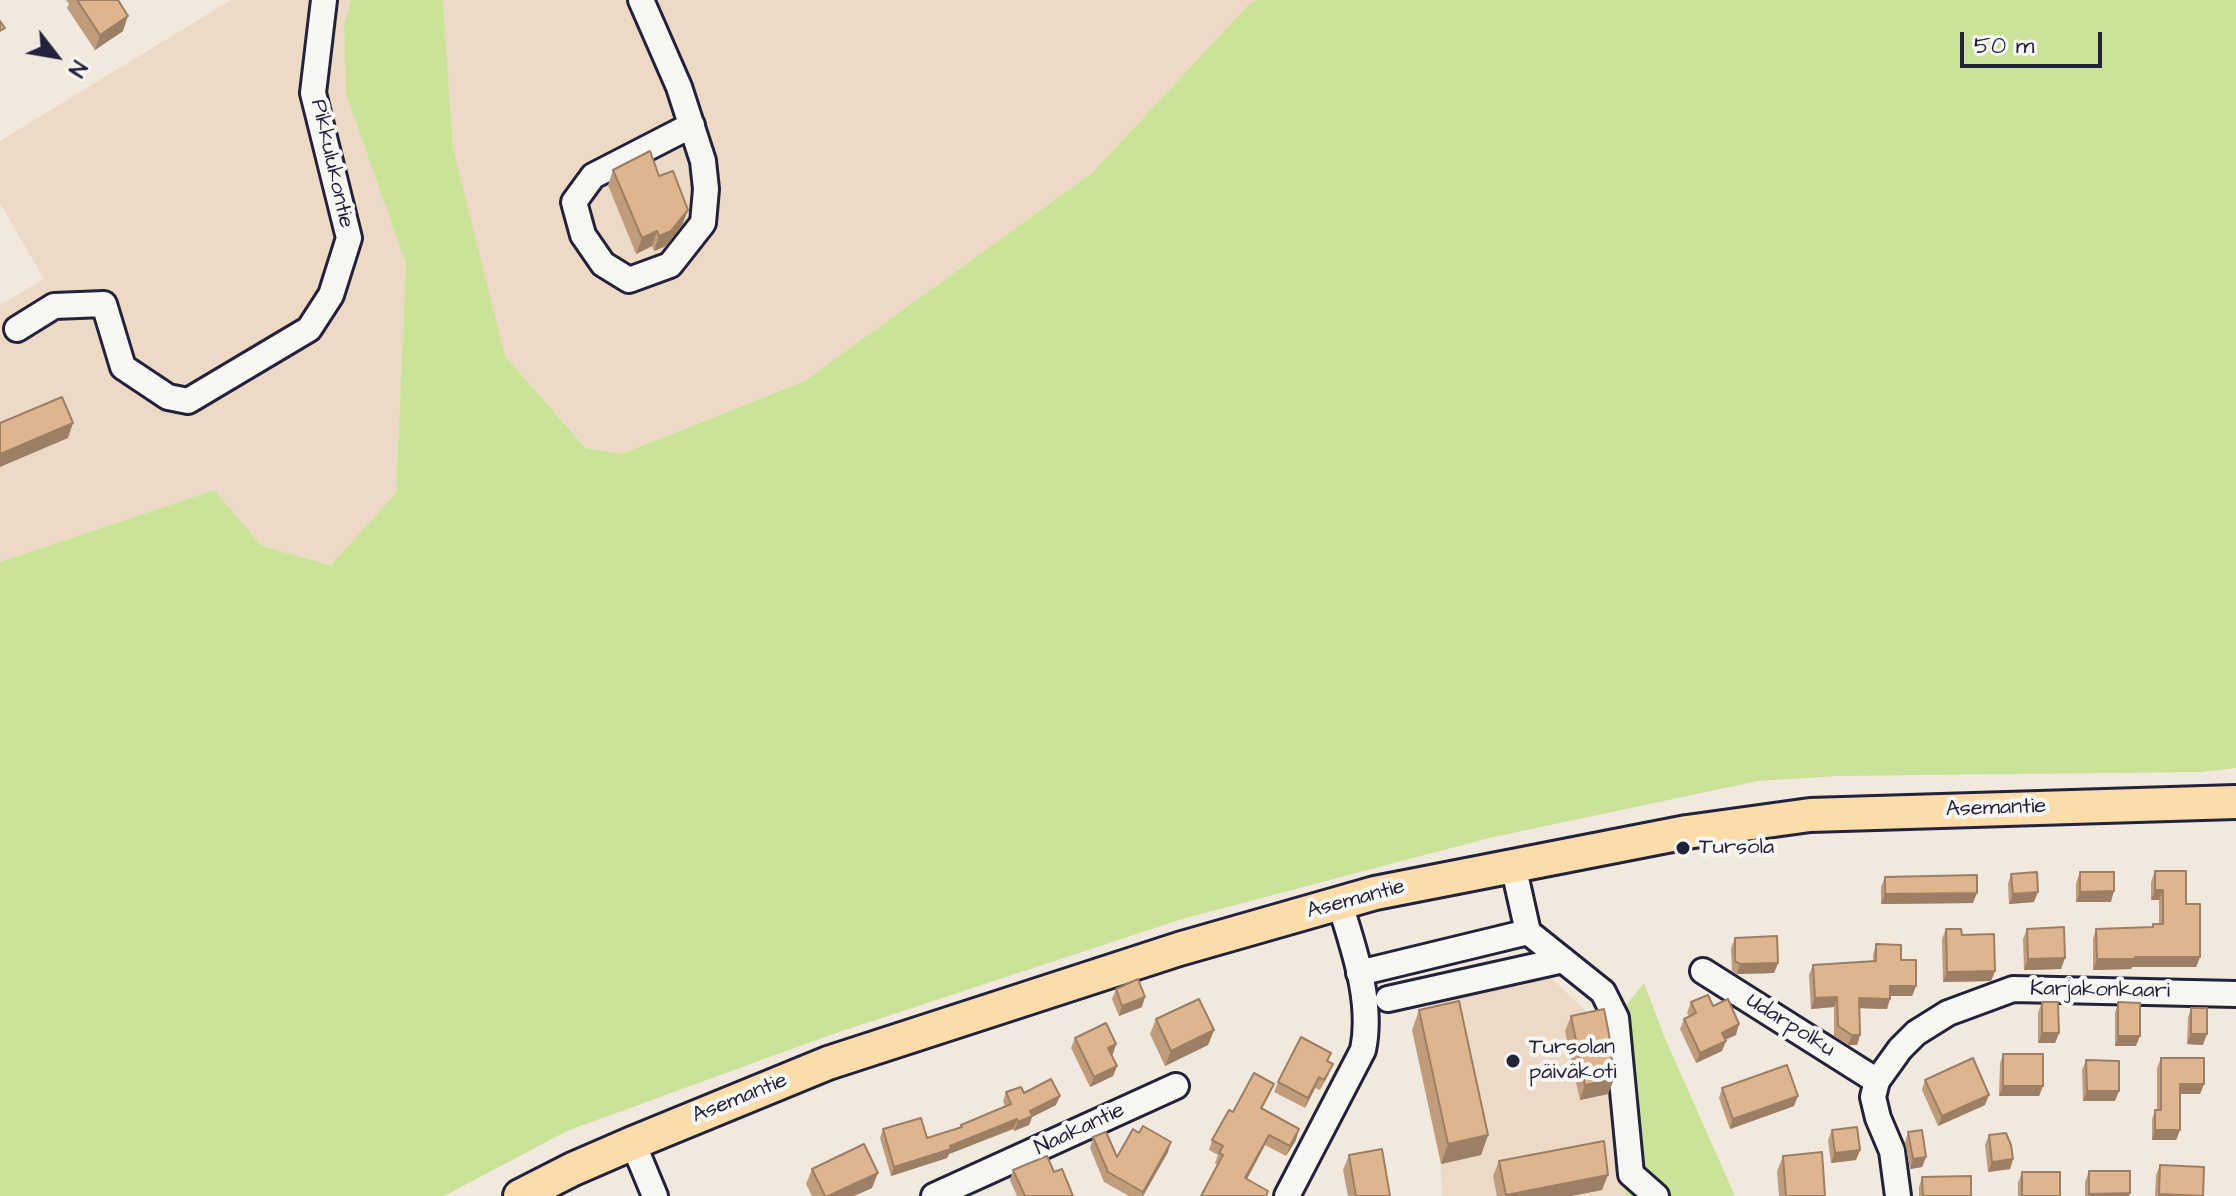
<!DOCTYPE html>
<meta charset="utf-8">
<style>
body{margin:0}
#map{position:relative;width:2236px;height:1196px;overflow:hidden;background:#f1e9de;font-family:"Architects Daughter",sans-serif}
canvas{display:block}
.north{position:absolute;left:16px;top:16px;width:80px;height:80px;-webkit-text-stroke:6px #f6f6f2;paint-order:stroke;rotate:121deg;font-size:22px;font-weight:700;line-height:32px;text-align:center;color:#22223b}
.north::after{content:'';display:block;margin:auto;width:28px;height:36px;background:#22223b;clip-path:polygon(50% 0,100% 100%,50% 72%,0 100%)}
.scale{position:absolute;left:1960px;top:32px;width:142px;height:36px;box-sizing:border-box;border:4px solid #22223b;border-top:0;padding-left:10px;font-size:24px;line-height:28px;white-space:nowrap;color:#22223b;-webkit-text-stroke:6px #f6f6f2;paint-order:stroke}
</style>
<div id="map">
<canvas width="2236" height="1196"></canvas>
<div class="north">N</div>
<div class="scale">50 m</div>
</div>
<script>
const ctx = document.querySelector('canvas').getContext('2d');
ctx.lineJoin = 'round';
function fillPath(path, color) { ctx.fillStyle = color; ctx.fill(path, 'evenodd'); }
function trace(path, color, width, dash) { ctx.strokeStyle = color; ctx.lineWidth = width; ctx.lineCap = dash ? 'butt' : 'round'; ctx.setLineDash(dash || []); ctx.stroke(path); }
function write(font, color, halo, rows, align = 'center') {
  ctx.font = font + ' "Architects Daughter",sans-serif'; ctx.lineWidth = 8; ctx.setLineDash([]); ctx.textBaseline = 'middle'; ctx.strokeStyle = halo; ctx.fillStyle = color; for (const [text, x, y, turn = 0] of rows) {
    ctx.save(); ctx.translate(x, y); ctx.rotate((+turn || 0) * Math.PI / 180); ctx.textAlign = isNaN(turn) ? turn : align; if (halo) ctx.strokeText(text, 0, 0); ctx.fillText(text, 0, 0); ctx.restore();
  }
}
const built = new Path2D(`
 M231 0H351L344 24 346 94 406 264 396 493 332 565 262 546 214 490 0 562V305L44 279 0 203V141Z
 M443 0H1257L1248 5 1092 173 803 382 621 454 587 448 505 356 453 148Z
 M1544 971 1599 1024 1613 1093 1626 1196H1442L1441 1164 1412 1030 1442 994Z`);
const green = new Path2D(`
 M351 0H443L453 148 505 356 586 448 621 454 803 382 1092 173 1248 5 1257 0H2236V768L2201 772 1838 776 1758 781 1489 838 1182 919 830 1035 567 1131 444 1196H0V562L214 490 262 546 331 565 396 493 406 264 346 94 344 24Z
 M1644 983 1664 1036 1735 1196H1626L1613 1093 1616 1018Z`);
const minor = new Path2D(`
 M641 0 679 87 703 161 706 189 703 223 670 265 629 280 603 264 583 235 574 202 593 176 692 125
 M17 329 54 306 104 304 123 367 168 397 188 401 309 329 331 295 349 238 313 93 324 0
 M1513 865 1528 932 1603 992 1616 1018 1631 1174 1656 1196
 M1703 971 1877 1081
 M1359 973 1528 932
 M1388 999 1563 960
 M633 1143 655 1196
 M934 1196 1176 1086
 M1287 1196 1363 1050C1373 1002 1354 950 1340 904
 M1898 1196 1892 1151 1878 1118 1873 1097 1877 1081 1900 1049 1916 1033 1948 1013 2013 989 2236 994`);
const major = new Path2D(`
 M520 1196 573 1169 633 1143 828 1063 1179 949 1375 893 1687 832 1810 815 2236 802`);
const wall = new Path2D(`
 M66 0H118L123 31 95 50 67 8 69 4Z
 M613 170 659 176 688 210 682 225 666 246 654 251 652 246 636 254 608 185Z
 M2155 871 2186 904 2200 957 2196 967H2132L2131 969 2093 970V939L2096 929 2152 927 2153 924H2159V900H2151V882Z
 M2080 872 2111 902H2076V883Z
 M2011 874 2034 902 2009 904 2008 884Z
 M1885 877 1973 903 1881 904V887Z
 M1946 929 1962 935 1995 971 1991 981 1943 982 1942 939Z
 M2027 929 2061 969 2024 970 2023 939Z
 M1735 938 1778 963 1774 973 1737 974 1732 971 1731 948Z
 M1876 944 1901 960 1916 986 1912 996H1890L1887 1009 1859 1008 1860 1035 1857 1045H1848L1834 1036V1007L1811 1009 1809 975 1813 965 1873 962V955Z
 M1116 989 1142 1007 1119 1016 1112 999Z
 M1691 1002 1713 1006 1736 1035 1725 1039 1722 1051 1696 1063 1680 1029 1684 1019 1689 1016 1687 1013Z
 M2042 1002 2059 1033 2055 1043H2038V1013Z
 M2118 1002 2136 1046H2115V1013Z
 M2191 1008 2203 1045 2187 1044 2188 1018Z
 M1419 1010 1488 1135 1481 1155 1441 1164 1412 1030Z
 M1571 1016 1614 1079 1608 1094 1580 1100 1565 1031Z
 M1156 1019 1214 1030 1208 1045 1165 1066 1150 1034Z
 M1075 1038 1116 1044 1112 1055 1117 1066 1113 1076 1090 1087 1071 1048Z
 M2003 1054 2043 1086 2039 1096H1999L2000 1064Z
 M2161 1058 2204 1084 2200 1094H2180V1130L2176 1140H2152V1120L2155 1110H2157V1068Z
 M2086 1060 2115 1101H2083L2082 1070Z
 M1328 1061 1329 1074 1320 1090 1315 1088 1305 1108 1274 1092 1278 1082Z
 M1925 1080 1985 1105 1938 1126 1922 1090Z
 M1722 1088 1794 1106 1730 1129 1719 1098Z
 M1006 1092 1024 1093 1056 1105 1032 1117 1029 1125 1014 1131 1013 1129 949 1154 947 1158 891 1176 880 1138 883 1129 927 1138 960 1127 961 1125 1005 1106 1003 1101Z
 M1270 1094 1262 1109 1296 1140 1286 1156 1265 1145 1247 1179 1268 1191 1266 1196H1201L1218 1165 1215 1163 1218 1155 1209 1150 1212 1140 1233 1112Z
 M1832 1130 1860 1150 1856 1160 1831 1163 1828 1140Z
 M1908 1132 1926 1157 1922 1167 1910 1169 1905 1142Z
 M1989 1135 2013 1159 2010 1169 1988 1172 1985 1145Z
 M1093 1137 1117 1157 1168 1152 1143 1196H1129L1104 1182 1090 1148Z
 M1349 1155 1390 1196H1348L1343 1170Z
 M1783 1156 1825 1196H1779L1777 1171Z
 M1499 1161 1602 1190 1571 1196H1497L1493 1176Z
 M2160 1165 2203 1196H2155L2156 1175Z
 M812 1169 872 1188 854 1196H812L806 1184Z
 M1013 1170 1054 1172 1073 1196H1017L1010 1180Z
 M2089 1171 2129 1196H2085V1182Z
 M2022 1172 2060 1196H2018V1183Z
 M1922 1177 1971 1196H1919V1187Z`);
const shadedWall = new Path2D(`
 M128 16 123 31 95 50 100 35Z
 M688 210 682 225 666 246 654 251 659 236Z
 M657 231 652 246 636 254 642 238Z
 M73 423 68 438 0 467V454Z
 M2155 890H2163L2159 900H2151Z
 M2114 891 2111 902H2076L2080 892Z
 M2038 892 2034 902 2009 904 2013 894Z
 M1977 893 1973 903 1881 904 1885 894Z
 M2135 957H2200L2196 967H2132L2131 969 2093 970 2097 959Z
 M2065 958 2061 969 2024 970 2028 959Z
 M1778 963 1774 973 1737 974 1740 964Z
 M1995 971 1991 981 1943 982 1947 972Z
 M1890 986H1916L1912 996H1887Z
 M1145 997 1142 1007 1119 1016 1122 1006Z
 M1837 997 1834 1007 1811 1009 1815 998Z
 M1859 998 1890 999 1887 1009 1855 1008Z
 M1739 1024 1736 1035 1718 1043 1722 1033Z
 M1214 1030 1208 1045 1165 1066 1171 1051Z
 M2042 1033H2059L2055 1043H2038Z
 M2191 1034H2207L2203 1045 2187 1044Z
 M1852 1035H1860L1857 1045H1848Z
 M2118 1036H2140L2136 1046H2115Z
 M1726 1041 1722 1051 1696 1063 1700 1053Z
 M1116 1044 1113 1054 1105 1058 1108 1048Z
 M1117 1066 1113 1076 1090 1087 1094 1077Z
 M1319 1077 1315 1088 1305 1108 1308 1098Z
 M1614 1079 1608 1094 1580 1100 1585 1085Z
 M2180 1084H2204L2200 1094H2177Z
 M2003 1086H2043L2039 1096H1999Z
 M2087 1091H2119L2115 1101H2083Z
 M1989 1095 1985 1105 1938 1126 1942 1116Z
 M1060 1096 1056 1105 1032 1117 1029 1125 1014 1131 1018 1122 1030 1111Z
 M1798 1096 1794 1106 1730 1129 1733 1119Z
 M1017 1119 1013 1129 949 1154 947 1158 891 1176 894 1167Z
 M1299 1129 1296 1140 1286 1156 1290 1146Z
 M2155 1130H2180L2176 1140H2152Z
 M1269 1135 1265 1145 1242 1188 1245 1178Z
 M1488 1135 1481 1155 1441 1164 1448 1144Z
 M1171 1142 1168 1152 1143 1196H1142Z
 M1860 1150 1856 1160 1831 1163 1835 1153Z
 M1926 1157 1922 1167 1910 1169 1913 1159Z
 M2013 1159 2010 1169 1988 1172 1992 1162Z
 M878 1173 872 1188 854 1196H828Z
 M1608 1175 1602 1190 1571 1196H1505Z
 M2130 1193 2129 1196H2088L2089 1194Z
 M2159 1194 2203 1196H2158Z`);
const building = new Path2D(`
 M77 0H118L128 16 100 35Z
 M0 21 5 28 0 31Z
 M650 151 659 176 673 171 688 210 671 231 659 236 657 231 642 238 613 170Z
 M62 397 73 423 0 454V423Z
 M2155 871H2186V904H2200V957H2135V959H2097L2096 929 2153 927V924H2163V890H2155Z
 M2037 872 2038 892 2013 894 2011 874Z
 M2080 872H2114V891L2080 892Z
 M1977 875V893L1885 894V877Z
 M2064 927 2065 958 2028 959 2027 929Z
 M1946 929H1961L1962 935 1994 934 1995 971 1947 972Z
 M1777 936 1778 963 1740 964 1735 961V938Z
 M1876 944 1901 945V960H1916V986H1890V999L1859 998 1860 1035H1852L1838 1026 1837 997 1815 998 1813 965 1876 961Z
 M1138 979 1145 997 1122 1006 1116 989Z
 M1708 995 1713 1006 1728 999 1739 1024 1722 1033 1726 1041 1700 1053 1684 1019 1696 1013 1691 1002Z
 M1199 999 1214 1030 1171 1051 1156 1019Z
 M1459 1001 1488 1135 1448 1144 1419 1010Z
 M2042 1002H2058L2059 1033H2042Z
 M2118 1002 2140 1003V1036H2118Z
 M2191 1008H2207V1034H2191Z
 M1604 1009 1609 1034 1614 1079 1585 1085 1571 1016Z
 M1106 1023 1116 1044 1108 1048 1117 1066 1094 1077 1075 1038Z
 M1301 1037 1331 1053 1327 1061 1333 1064 1324 1080 1319 1077 1308 1098 1278 1082Z
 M2003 1054H2043V1086H2003Z
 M1973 1058 1989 1095 1942 1116 1925 1080Z
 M2161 1058H2204V1084H2180V1130H2155V1110H2161Z
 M2086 1060 2119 1061V1091H2087Z
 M1787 1065 1798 1096 1733 1119 1722 1088Z
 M1254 1073 1274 1084 1261 1108 1299 1129 1290 1146 1269 1135 1245 1178 1268 1191 1266 1196H1201L1223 1155 1219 1153 1223 1146 1212 1140 1229 1110 1233 1112Z
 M1051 1079 1060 1096 1030 1111 1032 1116 1018 1122 1017 1119 950 1146 951 1149 894 1167 883 1129 921 1118 927 1138 962 1127 961 1125 1011 1104 1006 1092 1021 1087 1024 1093Z
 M1143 1126 1171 1142 1143 1192 1108 1172 1093 1137 1106 1132 1117 1157 1133 1129 1139 1133Z
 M1857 1127 1860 1150 1835 1153 1832 1130Z
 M1922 1130 1926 1157 1913 1159 1908 1132Z
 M2006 1133 2011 1145 2013 1159 1992 1162 1989 1135Z
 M1604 1141 1608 1175 1506 1195 1499 1161Z
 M864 1144 878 1173 828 1196H825L812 1169Z
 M1382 1149 1390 1196H1356L1349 1155Z
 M1822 1152 1825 1196H1786L1783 1156Z
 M1047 1156 1054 1172 1062 1169 1073 1196H1025L1013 1170Z
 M2160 1165 2204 1167 2203 1196 2159 1194Z
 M2089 1171H2130V1193L2089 1194Z
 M2022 1172H2060V1196H2022Z
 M1971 1176V1196H1923L1922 1177Z`);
const markers = [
 [1683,848,8,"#22223b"],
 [1513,1061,8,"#22223b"]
];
const streetNames = [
 ["Pikkulukontie",331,164,77],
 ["Asemantie",1996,809,-2],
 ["Asemantie",1356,900,-15],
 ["Karjakonkaari",2100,991,1],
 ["Udarpolku",1790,1026,32],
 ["Asemantie",740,1099,-22],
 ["Naakantie",1080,1130,-25]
];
const poiNames = [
 ["Tursola",1699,848],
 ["Tursolan",1529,1048],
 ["päiväkoti",1529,1073]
];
fillPath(built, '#ecd9c6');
fillPath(green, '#cbe399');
trace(minor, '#22223b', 30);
trace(major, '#22223b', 38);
trace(minor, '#f6f6f2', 24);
trace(major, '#fddcac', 32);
fillPath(wall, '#c09c7b');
fillPath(shadedWall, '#9c7f64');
fillPath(building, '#dfb58f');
trace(building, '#9c7f64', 2);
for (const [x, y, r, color] of markers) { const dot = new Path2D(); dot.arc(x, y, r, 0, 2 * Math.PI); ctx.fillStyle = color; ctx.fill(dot); trace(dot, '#f6f6f2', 3); }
write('22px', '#22223b', '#f6f6f2', streetNames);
write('22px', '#22223b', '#f6f6f2', poiNames, 'left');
</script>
